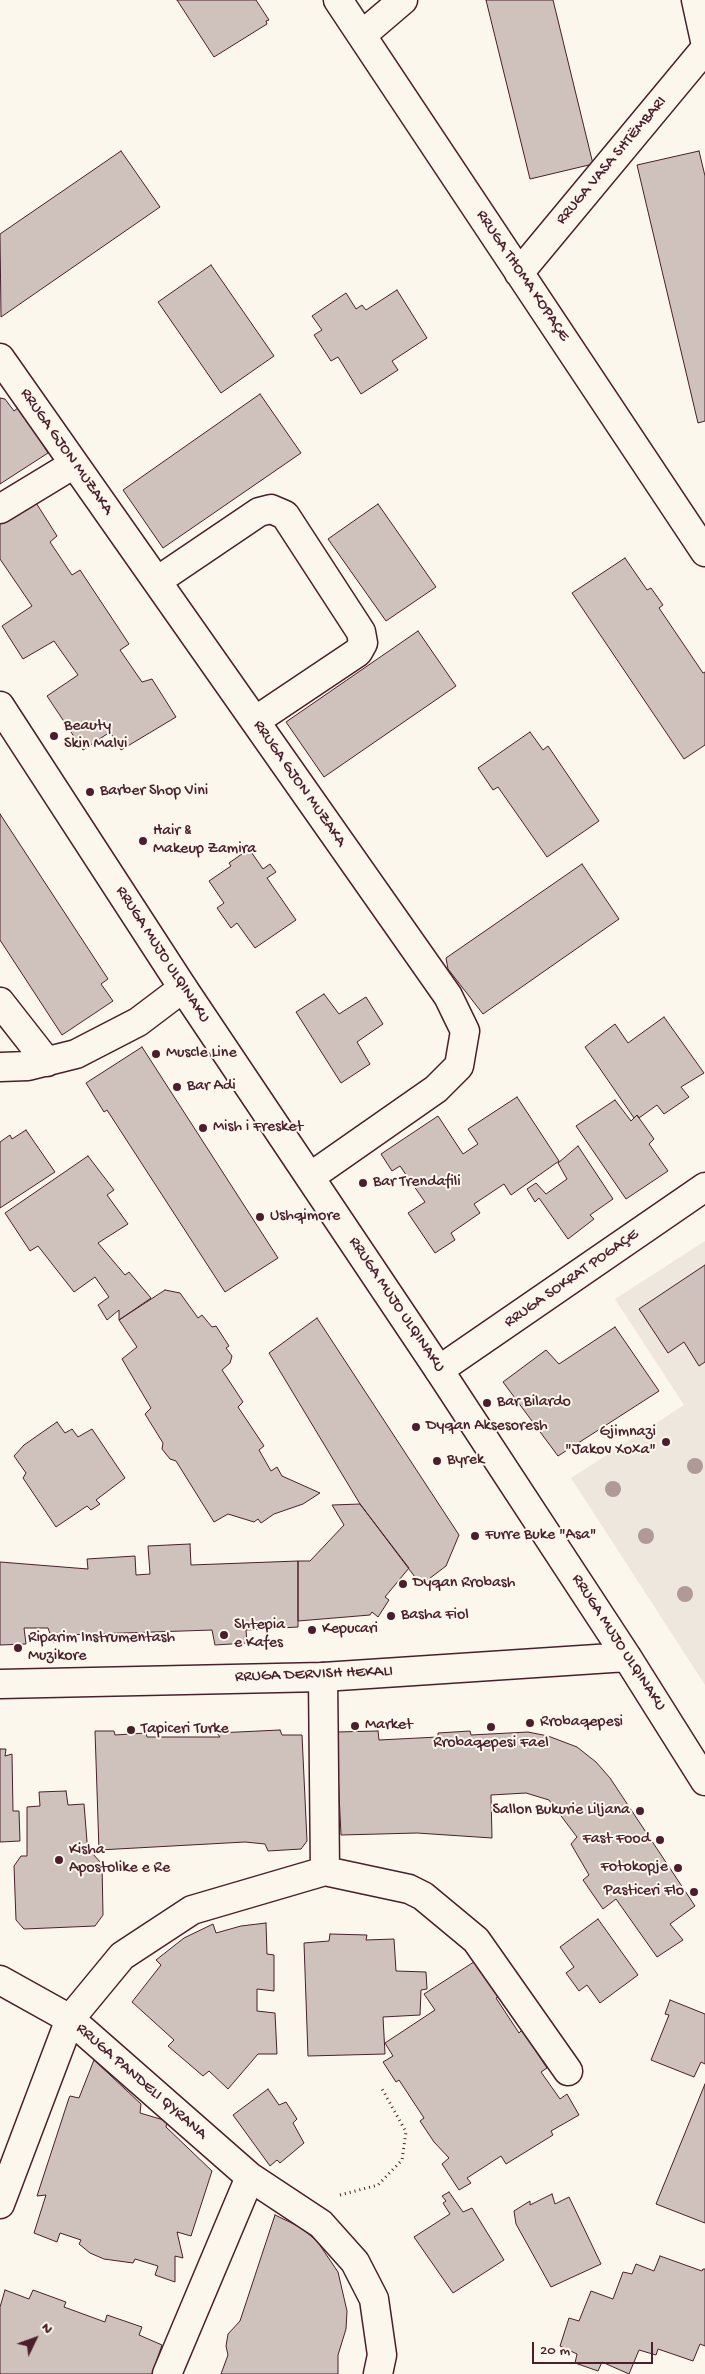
<!DOCTYPE html>
<html>
<head>
<meta charset="utf-8">
<style>
  body { margin:0 }
  #map { position:relative; width:705px; height:2374px; overflow:hidden; background:#fbf7ec; font-family:"Gochi Hand",sans-serif }
  canvas { display:block }
  .north { position:absolute; left:10px; top:2314px; width:50px; height:50px; -webkit-text-stroke:4px #fbf7ec; paint-order:stroke; rotate:48deg; font-size:14px; font-weight:700; line-height:20px; text-align:center; color:#4a1f2b }
  .north::after { content:''; display:block; margin:auto; width:18px; height:22px; background:#4a1f2b; clip-path:polygon(50% 0,100% 100%,50% 72%,0 100%) }
  .scale { position:absolute; left:532px; top:2342px; width:121px; height:22px; box-sizing:border-box; border:2px solid #4a1f2b; border-top:0; padding-left:6px; font-size:15px; line-height:18px; white-space:nowrap; color:#4a1f2b; -webkit-text-stroke:4px #fbf7ec; paint-order:stroke }
</style>
</head>
<body>
<div id="map">
<canvas width="705" height="2374"></canvas>
<div class="north">N</div>
<div class="scale">20 m</div>
</div>
<script>
const ctx = document.querySelector('canvas').getContext('2d');
ctx.lineJoin = 'round';
function paint(path, color) { ctx.fillStyle = color; ctx.fill(path, 'evenodd'); }
const poly = rows => new Path2D(rows.map(r => 'M' + r).join(''));
function stroke(path, color, width, dash) { ctx.strokeStyle = color; ctx.lineWidth = width; ctx.lineCap = dash ? 'butt' : 'round'; ctx.setLineDash(dash || []); ctx.stroke(path); }
function label(font, color, halo, rows, align = 'center') {
  ctx.font = font + ' "Gochi Hand",sans-serif'; ctx.lineWidth = 4; ctx.setLineDash([]); ctx.textBaseline = 'middle'; ctx.strokeStyle = halo; ctx.fillStyle = color; for (const [text, x, y, turn = 0] of rows) {
    ctx.save(); ctx.translate(x, y); ctx.rotate((+turn || 0) * Math.PI / 180); ctx.textAlign = isNaN(turn) ? turn : align; if (halo) ctx.strokeText(text, 0, 0); ctx.fillText(text, 0, 0); ctx.restore();
  }
}
const built = poly([
  [705,1241,705,1685,571,1478,684,1405,615,1299]
]);
const building = poly([
  [177,0,256,0,269,20,266,21,267,24,214,57,177,0],
  [486,0,553,0,593,164,530,179,486,0],
  [121,151,160,207,1,317,0,234,121,151],
  [699,151,705,176,705,421,698,423,637,165,699,151],
  [211,265,274,356,221,393,158,302,211,265],
  [397,290,427,338,392,361,398,370,361,394,338,357,331,361,314,335,322,330,312,316,346,293,356,309,362,305,366,310,397,290],
  [260,394,301,453,163,548,123,490,260,394],
  [0,398,5,399,14,411,19,407,48,453,0,484,0,398],
  [33,498,57,536,50,542,72,575,80,570,129,644,120,650,142,682,152,679,176,717,121,750,110,732,83,750,47,696,78,675,54,641,23,659,2,626,32,606,0,559,0,519,33,498],
  [378,504,436,587,386,621,328,539,378,504],
  [625,558,647,590,651,588,663,605,659,608,703,673,705,672,705,745,684,759,572,593,625,558],
  [418,631,456,686,324,777,286,722,418,631],
  [530,732,543,750,548,746,599,821,547,857,498,787,493,790,478,768,530,732],
  [0,814,108,979,101,984,113,1001,62,1035,0,940,0,814],
  [249,849,263,869,270,864,276,872,267,878,296,920,255,948,237,923,231,928,217,908,224,903,209,881,231,866,229,863,249,849],
  [582,864,619,919,483,1014,448,969,446,958,582,864],
  [324,994,339,1014,366,997,383,1024,357,1042,370,1064,341,1083,296,1012,324,994],
  [664,1017,704,1073,681,1087,689,1097,664,1114,657,1105,639,1118,637,1115,634,1118,585,1047,615,1024,628,1043,664,1017],
  [142,1047,278,1258,225,1292,107,1110,104,1112,86,1083,142,1047],
  [517,1097,559,1161,511,1195,504,1184,474,1204,480,1213,451,1233,455,1240,435,1253,408,1213,425,1202,400,1166,392,1171,381,1154,438,1116,463,1154,478,1144,468,1129,517,1097],
  [615,1100,631,1121,637,1115,639,1118,654,1139,649,1144,668,1171,626,1199,576,1126,615,1100],
  [26,1130,55,1172,0,1208,0,1142,10,1135,12,1139,26,1130],
  [578,1146,613,1199,590,1215,594,1219,568,1239,539,1198,535,1202,527,1189,536,1183,546,1194,567,1179,558,1163,578,1146],
  [88,1156,114,1190,107,1195,128,1224,98,1243,125,1275,129,1272,151,1298,119,1320,119,1310,107,1320,98,1305,109,1297,95,1277,74,1292,38,1246,30,1251,5,1213,88,1156],
  [705,1265,705,1362,699,1366,684,1342,668,1353,639,1309,705,1265],
  [165,1290,180,1293,198,1318,202,1315,212,1327,216,1326,229,1346,226,1348,232,1356,230,1363,222,1370,243,1402,238,1407,264,1446,259,1450,271,1471,277,1467,282,1476,320,1493,303,1504,274,1514,261,1523,258,1519,254,1522,228,1514,214,1522,176,1461,170,1459,162,1449,163,1443,145,1414,151,1408,122,1359,137,1347,119,1320,165,1290],
  [317,1318,459,1535,446,1566,421,1585,360,1504,269,1353,317,1318],
  [615,1327,659,1391,558,1456,503,1382,546,1350,559,1364,615,1327],
  [57,1422,65,1433,72,1429,78,1437,92,1429,125,1478,96,1500,100,1504,91,1510,87,1506,56,1527,23,1478,26,1473,14,1456,24,1445,57,1422],
  [360,1504,409,1568,385,1597,389,1600,378,1617,372,1612,370,1615,298,1621,298,1561,310,1561,344,1525,332,1505,360,1504],
  [190,1544,191,1565,298,1561,298,1627,246,1630,247,1643,215,1645,212,1630,65,1635,69,1641,53,1642,48,1628,24,1628,26,1644,0,1645,0,1562,88,1569,87,1559,135,1556,136,1575,150,1574,148,1546,190,1544],
  [280,1730,282,1735,302,1735,307,1841,301,1849,268,1851,265,1844,245,1842,99,1850,95,1731,114,1731,115,1735,146,1733,147,1737,220,1737,217,1733,280,1730],
  [378,1731,379,1740,438,1737,438,1733,470,1731,471,1735,528,1732,548,1736,577,1747,596,1762,610,1778,695,1906,670,1924,683,1940,657,1957,616,1899,603,1909,583,1880,589,1875,571,1844,577,1837,549,1800,526,1793,491,1795,492,1838,417,1833,341,1835,336,1732,378,1731],
  [0,1749,6,1749,5,1756,12,1754,13,1811,19,1811,20,1841,0,1842,0,1749],
  [66,1791,68,1805,84,1804,88,1854,92,1853,102,1864,103,1915,95,1926,24,1929,16,1920,14,1866,21,1856,27,1856,27,1807,40,1806,39,1792,66,1791],
  [598,1919,638,1975,600,2003,587,1985,579,1991,566,1973,574,1967,560,1947,598,1919],
  [266,1923,267,1954,274,1955,274,1991,257,1989,257,2011,275,2013,277,2054,258,2054,228,2089,209,2071,203,2076,168,2046,174,2040,132,2002,161,1965,156,1960,184,1938,213,1924,216,1933,241,1926,266,1923],
  [330,1934,367,1935,366,1940,394,1939,396,1971,426,1972,427,1989,421,1990,420,2015,383,2017,385,2054,308,2056,304,1943,329,1941,330,1934],
  [477,1960,501,1995,496,1998,519,2033,522,2030,547,2068,541,2072,560,2099,567,2094,579,2115,551,2131,553,2135,506,2164,501,2156,467,2178,471,2183,459,2190,442,2164,449,2158,434,2142,420,2121,424,2118,399,2080,396,2082,383,2062,393,2056,385,2043,435,2010,424,1994,477,1960],
  [670,2000,705,2014,705,2064,701,2062,694,2077,651,2060,669,2015,665,2014,670,2000],
  [94,2060,141,2104,140,2113,167,2121,166,2127,212,2171,191,2236,177,2232,183,2258,175,2256,175,2282,155,2275,158,2266,135,2259,133,2263,104,2259,90,2253,79,2244,81,2240,60,2233,57,2242,34,2233,46,2195,37,2196,69,2098,70,2096,79,2098,94,2060],
  [705,2084,705,2223,656,2204,705,2084],
  [268,2089,279,2105,286,2102,297,2119,293,2123,304,2143,280,2163,277,2160,270,2166,233,2115,268,2089],
  [449,2192,463,2212,472,2208,504,2260,453,2293,414,2237,450,2214,443,2203,446,2201,442,2196,449,2192],
  [552,2194,555,2204,569,2197,601,2264,551,2287,516,2224,514,2211,530,2201,530,2205,552,2194],
  [275,2215,300,2227,317,2241,338,2272,347,2311,346,2329,338,2355,338,2374,221,2374,228,2355,226,2346,228,2334,240,2321,275,2215],
  [660,2256,702,2271,703,2269,705,2269,705,2346,700,2344,693,2361,658,2349,656,2355,639,2350,629,2374,602,2362,598,2371,575,2363,577,2354,560,2346,569,2318,579,2321,591,2291,613,2299,623,2272,632,2274,636,2264,654,2271,660,2256],
  [5,2290,29,2299,33,2290,66,2302,64,2307,105,2322,107,2315,142,2327,139,2335,162,2345,152,2374,0,2374,0,2307,5,2290]
]);
const path = poly([
  [340,2195,378,2185,402,2160,406,2132,381,2087]
]);
const street = poly([
  [338,0,705,552],
  [696,0,705,41],
  [362,35,403,0],
  [519,273,705,49],
  [0,358,448,996,465,1031,459,1066,436,1089,310,1177],
  [0,509,74,464],
  [157,581,259,512,271,509,285,515,361,632,363,643,358,652,255,721],
  [0,1002,47,1062],
  [0,1067,28,1066,76,1054,138,1022,183,988],
  [439,1370,705,1187],
  [323,1677,325,1871,409,1889,423,1896,476,1940,568,2071],
  [325,1871,192,1910,122,1956,70,2019,250,2177,321,2224,355,2262,374,2299,382,2355,378,2374],
  [0,1980,70,2019,0,2204],
  [167,2374,250,2177]
]);
const secondary = poly([
  [0,706,183,988,439,1370,627,1657,705,1781],
  [0,1684,323,1677,627,1657]
]);
const trees = [
  [695,1466],
  [613,1489],
  [646,1536],
  [685,1594]
];
const markers = [
  [54,736,5,"#4a1f2b"],
  [90,792,5,"#4a1f2b"],
  [143,841,5,"#4a1f2b"],
  [156,1054,5,"#4a1f2b"],
  [177,1087,5,"#4a1f2b"],
  [203,1128,5,"#4a1f2b"],
  [363,1183,5,"#4a1f2b"],
  [260,1217,5,"#4a1f2b"],
  [487,1403,5,"#4a1f2b"],
  [416,1427,5,"#4a1f2b"],
  [666,1442,5,"#4a1f2b"],
  [437,1461,5,"#4a1f2b"],
  [475,1536,5,"#4a1f2b"],
  [403,1584,5,"#4a1f2b"],
  [391,1616,5,"#4a1f2b"],
  [312,1630,5,"#4a1f2b"],
  [224,1635,5,"#4a1f2b"],
  [18,1648,5,"#4a1f2b"],
  [530,1723,5,"#4a1f2b"],
  [355,1726,5,"#4a1f2b"],
  [491,1727,5,"#4a1f2b"],
  [131,1730,5,"#4a1f2b"],
  [640,1811,5,"#4a1f2b"],
  [660,1840,5,"#4a1f2b"],
  [59,1860,5,"#4a1f2b"],
  [678,1868,5,"#4a1f2b"],
  [694,1892,5,"#4a1f2b"]
];
const streetNames = [
  ["RRUGA VASA SHTËMBARI",612,161,-50],
  ["RRUGA THOMA KOPAÇE",522,276,56],
  ["RRUGA GJON MUZAKA",66,452,55],
  ["RRUGA GJON MUZAKA",299,784,55],
  ["RRUGA MUJO ULQINAKU",162,955,57],
  ["RRUGA SOKRAT POGAÇE",572,1279,-35],
  ["RRUGA MUJO ULQINAKU",396,1305,56],
  ["RRUGA MUJO ULQINAKU",618,1643,57],
  ["RRUGA DERVISH HEKALI",314,1675,-2],
  ["RRUGA PANDELI QYRANA",141,2082,41]
];
const poiNames = [
  ["Beauty",64,727],
  ["Skin Malvi",64,745],
  ["Barber Shop Vini",100,792],
  ["Hair &",153,832],
  ["Makeup Zamira",153,850],
  ["Muscle Line",166,1054],
  ["Bar Adi",187,1087],
  ["Mish i Fresket",213,1128],
  ["Bar Trendafili",373,1183],
  ["Ushqimore",270,1217],
  ["Bar Bilardo",497,1403],
  ["Dyqan Aksesoresh",426,1427],
  ["Gjimnazi",656,1433,"right"],
  ["\"Jakov Xoxa\"",656,1451,"right"],
  ["Byrek",447,1461],
  ["Furre Buke \"Asa\"",485,1536],
  ["Dyqan Rrobash",413,1584],
  ["Basha Fiol",401,1616],
  ["Shtepia",234,1626],
  ["e Kafes",234,1644],
  ["Kepucari",322,1630],
  ["Riparim Instrumentash",28,1639],
  ["Muzikore",28,1657],
  ["Rrobaqepesi",540,1723],
  ["Market",365,1726],
  ["Tapiceri Turke",141,1730],
  ["Rrobaqepesi Fael",491,1744,"center"],
  ["Sallon Bukurie Liljana",630,1811,"right"],
  ["Fast Food",650,1840,"right"],
  ["Kisha",69,1851],
  ["Apostolike e Re",69,1869],
  ["Fotokopje",668,1868,"right"],
  ["Pasticeri Flo",684,1892,"right"]
];
paint(built, '#eee7de');
paint(building, '#cfc2bc');
stroke(building, '#4a1f2b', 1);
stroke(street, '#4a1f2b', 31);
stroke(secondary, '#4a1f2b', 31);
stroke(path, '#4a1f2b', 3, [1, 4]);
stroke(street, '#fbf7ec', 28);
stroke(secondary, '#fbf7ec', 28);
ctx.fillStyle = '#af9a98';
for (const [x, y] of trees) { ctx.beginPath(); ctx.arc(x, y, 8, 0, 2 * Math.PI); ctx.fill(); }
for (const [x, y, r, color] of markers) { const dot = new Path2D(); dot.arc(x, y, r, 0, 2 * Math.PI); ctx.fillStyle = color; ctx.fill(dot); stroke(dot, '#fbf7ec', 2); }
label('16px', '#4a1f2b', '#fbf7ec', streetNames);
label('16px', '#4a1f2b', '#fbf7ec', poiNames, 'left');
</script>
</body>
</html>
